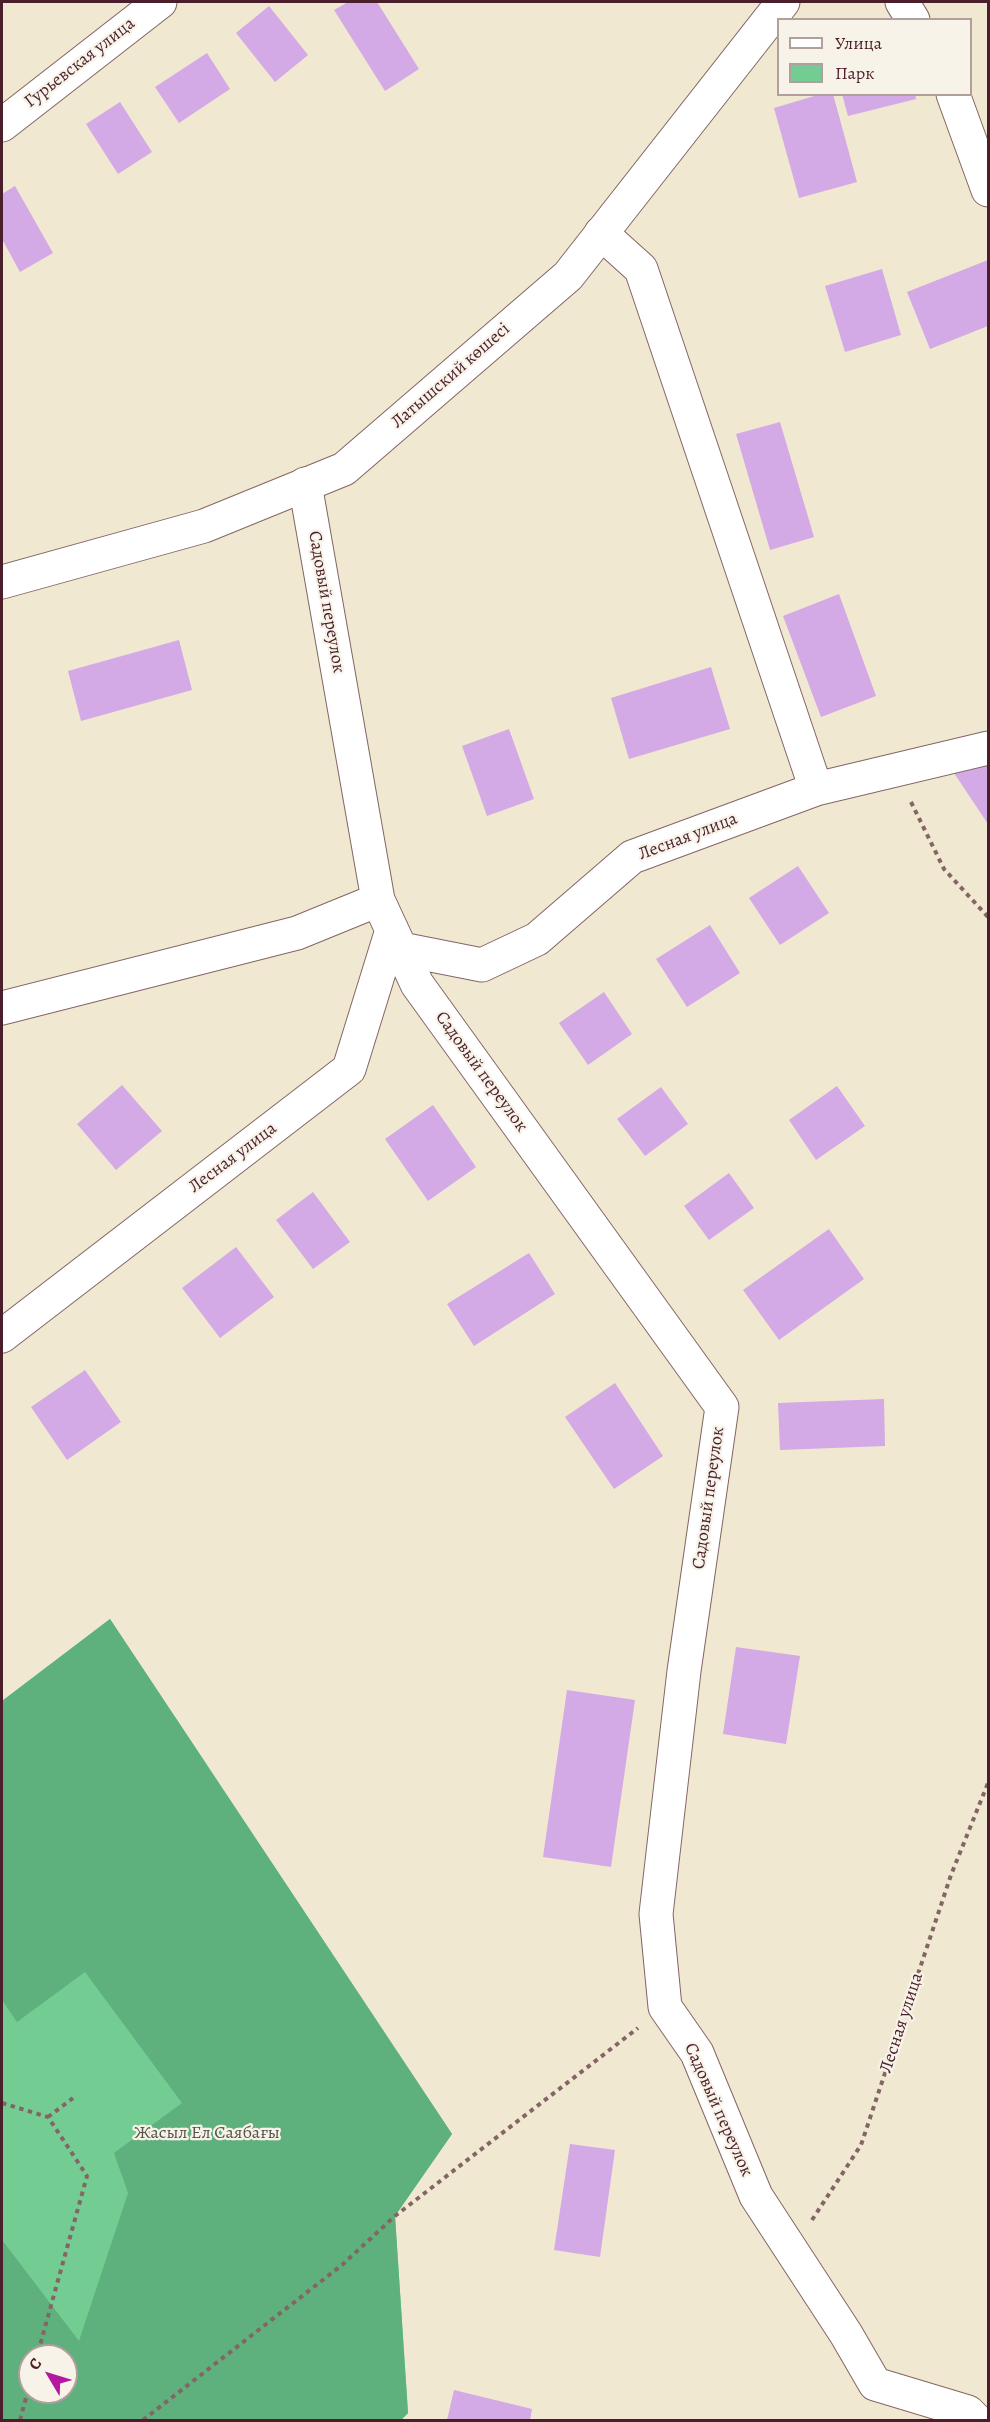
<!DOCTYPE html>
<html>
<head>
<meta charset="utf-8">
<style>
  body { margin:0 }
  #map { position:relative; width:990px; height:2422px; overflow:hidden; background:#f1e8d1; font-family:Alegreya,serif }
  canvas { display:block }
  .frame { position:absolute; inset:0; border:3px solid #4a1f2b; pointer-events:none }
  .legend { position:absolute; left:777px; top:18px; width:195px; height:78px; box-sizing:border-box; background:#f7f3e8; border:2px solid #b29e9c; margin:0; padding:8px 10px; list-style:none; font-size:18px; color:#4a1f2b }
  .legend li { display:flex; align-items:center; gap:12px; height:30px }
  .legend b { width:30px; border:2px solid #b29e9c }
  .north { position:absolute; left:18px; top:2344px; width:60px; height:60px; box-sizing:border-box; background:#f7f3e8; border:2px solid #b29e9c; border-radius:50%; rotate:308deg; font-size:16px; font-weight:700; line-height:24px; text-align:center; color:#4a1f2b }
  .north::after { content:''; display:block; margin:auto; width:21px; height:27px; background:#b5179e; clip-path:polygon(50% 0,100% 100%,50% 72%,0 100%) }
</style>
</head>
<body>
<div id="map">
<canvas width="990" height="2422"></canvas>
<div class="frame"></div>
<ul class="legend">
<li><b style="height:8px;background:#fff"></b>Улица</li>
<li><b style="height:16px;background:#73cd93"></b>Парк</li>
</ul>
<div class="north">С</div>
</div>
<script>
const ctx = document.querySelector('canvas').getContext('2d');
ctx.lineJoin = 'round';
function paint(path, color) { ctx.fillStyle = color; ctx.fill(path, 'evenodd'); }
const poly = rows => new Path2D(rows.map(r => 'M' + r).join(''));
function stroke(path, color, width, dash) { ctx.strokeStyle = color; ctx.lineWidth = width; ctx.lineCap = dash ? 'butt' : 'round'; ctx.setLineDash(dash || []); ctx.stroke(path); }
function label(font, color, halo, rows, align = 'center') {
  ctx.font = font + ' Alegreya,serif'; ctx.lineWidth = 4.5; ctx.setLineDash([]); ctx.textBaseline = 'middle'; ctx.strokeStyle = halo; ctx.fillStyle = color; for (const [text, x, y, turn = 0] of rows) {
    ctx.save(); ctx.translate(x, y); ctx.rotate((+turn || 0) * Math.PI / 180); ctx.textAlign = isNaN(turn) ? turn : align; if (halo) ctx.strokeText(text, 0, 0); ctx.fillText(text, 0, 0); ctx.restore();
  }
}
const green = poly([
  [110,1619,452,2134,395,2216,408,2413,401,2420,2,2420,2,1701],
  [30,2356,66,2356,66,2392,30,2392]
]);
const forest = poly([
  [110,1619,452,2134,395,2216,408,2413,401,2420,2,2420,2,2240,79,2341,128,2193,114,2153,182,2103,85,1972,17,2022,2,2000,2,1701],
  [30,2356,66,2356,66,2392,30,2392]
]);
const building = poly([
  [348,2,377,2,419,69,385,91,334,10],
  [269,6,308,55,275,82,236,33],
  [207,53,230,89,179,123,155,87],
  [821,94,833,94,857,182,799,198,774,108],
  [842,94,915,94,916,99,848,116],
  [120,102,152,152,118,174,86,124],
  [15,186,53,253,20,272,2,239,2,194],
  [988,260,988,326,930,349,907,292],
  [882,269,901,335,845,352,825,286],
  [780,422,814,537,770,550,736,434],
  [839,594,876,696,821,717,783,616],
  [179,640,192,690,81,721,68,671],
  [711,667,730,729,629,759,611,698],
  [509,729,534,799,487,816,462,746],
  [981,755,988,766,988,824,954,773],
  [798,866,829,913,780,945,749,898],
  [710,925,740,973,687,1007,656,959],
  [604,992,632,1034,588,1065,559,1023],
  [122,1085,162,1131,116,1170,77,1124],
  [837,1086,865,1126,816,1160,789,1120],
  [661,1087,688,1124,645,1156,617,1119],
  [433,1105,476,1167,428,1201,385,1139],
  [729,1173,754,1208,709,1240,684,1206],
  [313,1192,350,1242,313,1269,276,1220],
  [829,1229,864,1279,779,1340,743,1290],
  [236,1247,274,1297,220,1338,182,1288],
  [529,1253,555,1294,474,1346,447,1304],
  [85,1370,121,1422,67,1460,31,1407],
  [615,1383,663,1456,614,1489,565,1417],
  [884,1399,885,1446,780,1450,778,1403],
  [736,1647,800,1656,786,1744,723,1734],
  [567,1690,635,1700,611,1867,543,1857],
  [570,2144,615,2150,600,2257,554,2250],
  [454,2390,532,2409,530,2420,447,2420]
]);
const path = poly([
  [911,802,944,869,988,917],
  [2,2103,48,2117,87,2176,37,2356],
  [48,2117,73,2098],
  [812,2220,861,2145,951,1875,988,1783],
  [20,2420,30,2383],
  [143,2420,342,2265,395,2216,638,2028]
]);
const minor = poly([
  [902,2,913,20],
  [953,94,988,190],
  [2,125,160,2],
  [601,233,641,269,816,789],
  [305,484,378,900,417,984,722,1407,684,1671,656,1914,665,2007,697,2053,756,2196,846,2334,875,2384,968,2412,976,2420],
  [401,949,482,965,537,939,632,857,816,789,988,748],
  [2,1008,297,933,378,900],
  [2,1336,349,1069,392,930]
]);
const tertiary = poly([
  [2,582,204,526,344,469,568,276,783,2]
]);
const streetNames = [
  ["Гурьевская улица",80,63,-38],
  ["Латышский көшесі",451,376,-41],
  ["Садовый переулок",326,602,80],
  ["Лесная улица",688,837,-21],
  ["Садовый переулок",481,1072,54],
  ["Лесная улица",233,1158,-37],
  ["Садовый переулок",709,1498,-82],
  ["Лесная улица",902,2023,-72],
  ["Садовый переулок",718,2110,66]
];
const parkNames = [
  ["Жасыл Ел Саябағы",207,2134]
];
paint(green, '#73cd93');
paint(forest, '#5eb07d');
paint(building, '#d3a9e6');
stroke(minor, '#846565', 35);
stroke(tertiary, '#846565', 35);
stroke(path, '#846565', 4, [4.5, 4.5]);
stroke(minor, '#fff', 33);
stroke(tertiary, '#fff', 33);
label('18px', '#4a1f2b', '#f7f3e8', streetNames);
label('18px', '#56534a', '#f7f3e8', parkNames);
</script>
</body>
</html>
